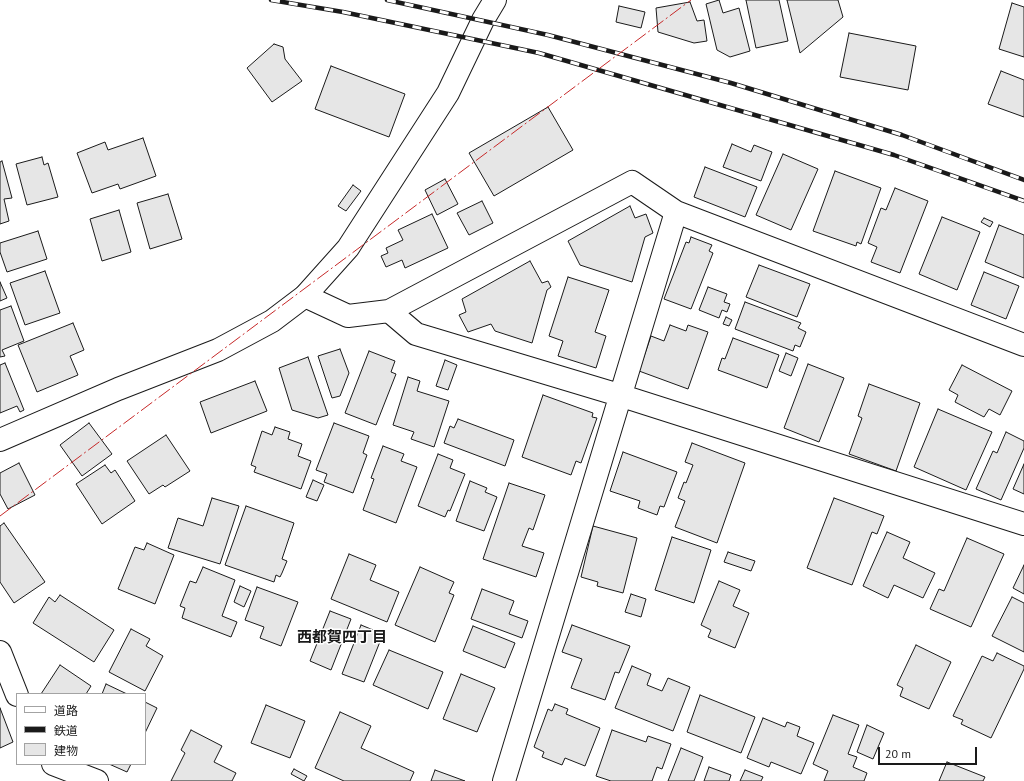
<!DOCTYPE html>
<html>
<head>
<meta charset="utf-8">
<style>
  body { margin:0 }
  #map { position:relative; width:1024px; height:781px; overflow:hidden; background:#fff; font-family:"PT Sans","Noto Sans JP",sans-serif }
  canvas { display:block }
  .legend { position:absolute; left:16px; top:693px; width:130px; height:72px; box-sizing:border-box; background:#fff; border:1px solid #a3a3a3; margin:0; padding:5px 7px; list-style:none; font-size:12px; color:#1a1a1a }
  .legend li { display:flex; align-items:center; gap:8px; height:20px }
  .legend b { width:20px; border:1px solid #a3a3a3 }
  .scale { position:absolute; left:878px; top:747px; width:99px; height:18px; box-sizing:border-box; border:2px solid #1a1a1a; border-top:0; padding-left:5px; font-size:12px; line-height:14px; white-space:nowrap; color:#1a1a1a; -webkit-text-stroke:3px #fff; paint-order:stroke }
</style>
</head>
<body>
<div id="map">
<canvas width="1024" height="781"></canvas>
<ul class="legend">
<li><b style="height:5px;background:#fff"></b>道路</li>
<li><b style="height:5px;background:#1a1a1a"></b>鉄道</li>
<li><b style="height:11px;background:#e6e6e6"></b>建物</li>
</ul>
<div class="scale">20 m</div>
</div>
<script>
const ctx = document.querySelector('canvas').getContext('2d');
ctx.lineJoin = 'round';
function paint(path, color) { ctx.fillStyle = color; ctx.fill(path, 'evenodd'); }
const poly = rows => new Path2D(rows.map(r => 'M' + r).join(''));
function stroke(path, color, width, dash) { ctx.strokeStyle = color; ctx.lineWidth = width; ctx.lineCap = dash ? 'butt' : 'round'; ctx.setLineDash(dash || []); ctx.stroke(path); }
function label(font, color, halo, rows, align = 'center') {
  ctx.font = font + ' "PT Sans","Noto Sans JP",sans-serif'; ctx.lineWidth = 3; ctx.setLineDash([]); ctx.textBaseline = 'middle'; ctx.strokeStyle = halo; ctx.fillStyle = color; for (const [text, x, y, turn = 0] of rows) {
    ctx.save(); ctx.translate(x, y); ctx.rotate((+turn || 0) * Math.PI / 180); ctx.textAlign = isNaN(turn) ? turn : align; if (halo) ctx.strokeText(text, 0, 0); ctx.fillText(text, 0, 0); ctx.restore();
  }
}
const building = poly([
  [719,0,723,13,739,8,750,51,730,57,717,50,706,4,719,0],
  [746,0,779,0,788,41,756,48,746,0],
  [787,0,838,0,843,17,800,53,787,0],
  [690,2,697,21,704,20,707,41,694,43,658,32,656,8,690,2],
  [1012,3,1024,7,1024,57,999,49,1012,3],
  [619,6,645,12,641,28,616,22,619,6],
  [849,33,916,46,908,90,840,77,849,33],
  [274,44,283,47,285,59,302,81,272,102,247,68,274,44],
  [331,66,405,94,389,137,315,109,331,66],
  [1001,71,1024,80,1024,117,988,104,1001,71],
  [548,107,573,150,494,196,469,153,548,107],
  [143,138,156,176,120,189,118,184,92,193,77,153,105,142,108,150,143,138],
  [732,144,751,152,754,145,772,152,761,181,723,167,732,144],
  [783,154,818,169,791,230,756,215,783,154],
  [42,157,44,165,48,163,58,197,27,205,16,164,42,157],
  [2,161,12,198,4,199,9,221,0,224,0,162,2,161],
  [705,167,757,187,745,217,694,197,705,167],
  [835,171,881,188,861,244,857,242,856,246,813,231,835,171],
  [445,179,458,204,437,215,425,190,445,179],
  [353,185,361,191,346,211,338,206,353,185],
  [895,188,928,201,900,273,871,262,877,247,868,243,881,208,886,210,895,188],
  [168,194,182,239,150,249,137,203,168,194],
  [482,201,493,223,469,235,457,213,482,201],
  [630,206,635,218,646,214,653,233,645,237,632,282,580,265,568,241,630,206],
  [119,210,131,252,102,261,90,219,119,210],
  [432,214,448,248,405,268,402,260,386,267,381,256,388,253,386,248,403,240,398,230,432,214],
  [942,217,980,232,957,290,919,274,942,217],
  [984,218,993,222,990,227,981,222,984,218],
  [999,225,1024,235,1024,278,985,262,999,225],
  [38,231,47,259,7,272,0,252,0,243,38,231],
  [691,237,712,245,709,251,713,253,691,309,664,299,686,242,689,243,691,237],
  [530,261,542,283,548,281,551,287,547,290,532,343,495,331,491,324,468,332,459,315,466,312,462,299,530,261],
  [759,265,810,284,797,317,746,297,759,265],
  [45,271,60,313,25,325,10,283,45,271],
  [984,272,1019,286,1006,319,971,305,984,272],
  [568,277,609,290,595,332,606,336,596,368,558,356,563,341,549,336,568,277],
  [0,282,7,298,0,301,0,282],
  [708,287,727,294,724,302,730,304,727,312,722,310,719,318,699,310,708,287],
  [745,302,801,323,798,328,806,332,800,347,795,345,793,351,735,329,745,302],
  [11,306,24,341,2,350,5,356,0,357,0,310,11,306],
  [726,317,732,320,729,326,723,324,726,317],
  [73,323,84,350,70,356,78,375,37,392,18,345,73,323],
  [670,325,686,331,688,325,708,332,688,389,639,371,651,336,664,341,670,325],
  [733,338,779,355,767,388,718,370,722,358,725,359,733,338],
  [340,349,349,373,340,396,332,398,318,356,340,349],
  [369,351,395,361,391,372,396,374,376,425,345,413,369,351],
  [786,353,798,358,791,376,779,371,786,353],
  [308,357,328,415,318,418,292,410,279,368,308,357],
  [445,360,457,365,448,390,436,386,445,360],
  [5,363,24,410,20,412,17,406,0,413,0,365,5,363],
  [808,364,844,378,819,442,784,428,808,364],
  [962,365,1012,391,1000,415,989,409,984,417,955,402,958,395,949,390,962,365],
  [408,377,420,381,417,391,449,401,434,447,411,439,414,432,393,425,408,377],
  [255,381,267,411,211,433,200,402,255,381],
  [869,384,920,403,896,471,849,454,862,418,858,416,869,384],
  [543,395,593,413,592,417,597,418,581,463,576,461,571,475,522,457,543,395],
  [938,409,992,432,966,490,914,467,938,409],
  [458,419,514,440,505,466,444,443,450,426,454,428,458,419],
  [89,423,112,454,82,476,60,445,89,423],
  [334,423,369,436,363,453,367,455,353,493,324,482,327,474,316,470,334,423],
  [275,427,290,432,288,439,302,444,298,456,311,461,301,489,254,472,256,467,251,465,262,431,272,435,275,427],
  [1006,432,1024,441,1024,448,1001,500,976,489,993,451,997,453,1006,432],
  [166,435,190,471,165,487,163,485,149,494,127,461,166,435],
  [692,443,745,463,717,543,675,527,685,501,678,498,684,482,686,483,693,465,685,462,692,443],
  [383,446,404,454,401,461,417,467,396,523,363,510,374,479,371,478,383,446],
  [623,452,677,472,664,507,660,506,657,515,638,508,640,501,610,491,623,452],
  [438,454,453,460,450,468,465,474,450,511,448,510,445,517,418,506,438,454],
  [19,463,35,495,8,509,0,494,0,473,19,463],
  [1024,464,1024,494,1013,489,1024,464],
  [105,465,111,473,115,470,135,501,102,524,76,484,105,465],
  [313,480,324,485,317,501,306,497,313,480],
  [470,481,487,488,485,492,497,497,484,531,456,521,470,481],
  [509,483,545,495,533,530,529,528,522,546,544,553,536,577,483,559,509,483],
  [212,498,239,506,220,564,168,548,178,518,203,526,212,498],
  [834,498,884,516,877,534,872,532,852,585,807,568,834,498],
  [246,506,294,523,282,559,287,561,282,573,280,577,276,575,274,582,225,565,246,506],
  [4,523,45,582,14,603,0,582,0,526,4,523],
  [593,526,637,538,623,593,597,586,598,582,581,577,593,526],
  [887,532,910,542,903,558,935,573,923,598,894,585,888,598,863,586,887,532],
  [672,537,711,550,694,603,655,590,672,537],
  [967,538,1004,554,971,627,930,609,939,589,944,591,967,538],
  [147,543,174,555,155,604,118,589,135,547,144,550,147,543],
  [728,552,755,561,751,571,724,562,728,552],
  [349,554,376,565,370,580,399,592,387,622,331,599,349,554],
  [1024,565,1024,594,1013,588,1024,565],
  [203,567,235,580,222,616,237,622,231,637,182,618,185,608,180,606,190,581,196,583,203,567],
  [420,567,454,582,449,593,454,595,435,642,395,625,420,567],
  [719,581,740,590,733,606,749,613,735,648,708,637,711,630,701,625,719,581],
  [240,586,251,591,244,607,234,602,240,586],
  [257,587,298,602,281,646,260,638,264,627,245,620,257,587],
  [482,589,514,601,509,614,528,621,522,638,471,619,482,589],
  [631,594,646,599,641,617,625,612,631,594],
  [60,595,114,630,94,662,33,623,49,597,55,602,60,595],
  [1012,597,1024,603,1024,652,992,636,1012,597],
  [330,611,351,619,331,670,310,661,330,611],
  [361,625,383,634,364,682,342,674,361,625],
  [572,625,630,646,619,673,615,672,605,700,571,688,582,659,562,652,572,625],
  [473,626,515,643,505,668,463,651,473,626],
  [131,629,150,639,146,646,163,656,145,691,109,672,131,629],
  [916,645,951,662,929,709,900,696,903,688,897,685,916,645],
  [389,650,443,672,428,709,373,685,389,650],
  [997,653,1024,666,1024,669,991,738,961,724,963,720,953,716,982,656,993,661,997,653],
  [60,665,91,686,86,694,41,694,60,665],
  [632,666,651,674,647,685,662,691,668,678,690,687,673,731,615,708,632,666],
  [461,674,495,688,477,732,443,719,461,674],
  [106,684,127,694,102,694,106,684],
  [700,695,755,717,741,753,687,732,700,695],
  [145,702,157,708,145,733,145,702],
  [555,704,568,709,566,714,600,728,585,766,565,758,562,765,542,757,544,752,534,747,548,709,552,711,555,704],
  [266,705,305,721,290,758,251,743,266,705],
  [0,708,13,742,0,748,0,708],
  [340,712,371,726,361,748,414,772,410,781,344,781,315,768,340,712],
  [833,715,859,725,848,754,857,757,853,767,867,773,864,781,824,781,828,771,813,764,833,715],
  [763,718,785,727,787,722,800,727,797,736,814,743,801,774,771,762,769,767,747,758,763,718],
  [867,725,884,733,873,759,857,752,867,725],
  [191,730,222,746,214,762,236,773,232,781,171,781,185,753,181,750,191,730],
  [612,730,646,742,648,736,671,744,662,769,657,767,652,781,611,781,596,776,612,730],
  [681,748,703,757,694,781,668,781,681,748],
  [947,762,985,777,983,781,939,781,947,762],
  [109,764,131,764,127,772,109,764],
  [709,767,731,775,729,781,704,781,709,767],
  [294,769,307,776,304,781,291,774,294,769],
  [435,770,465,781,431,781,435,770],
  [745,770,763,777,761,781,740,781,745,770]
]);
const street = poly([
  [676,212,1024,345],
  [305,296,348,316,389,311,632,182,676,212,504,781],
  [389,311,416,334,619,395,1024,524],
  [0,652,17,695],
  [53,764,97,781]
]);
const secondary = poly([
  [0,440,118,389,218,350,272,321,305,296,348,248,448,93,483,20,495,0]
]);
const rail = poly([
  [271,0,343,12,539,53,894,155,1024,201],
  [387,0,548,35,731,83,902,135,1024,180]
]);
const power = poly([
  [0,516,691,0]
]);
const neighbourhoodNames = [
  ["西都賀四丁目",342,638]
];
paint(building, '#e6e6e6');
stroke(building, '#1a1a1a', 1);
stroke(street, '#1a1a1a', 24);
stroke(secondary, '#1a1a1a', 24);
stroke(street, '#fff', 22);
stroke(secondary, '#fff', 22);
stroke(rail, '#1a1a1a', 4.5);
stroke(rail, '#fff', 3, [9]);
stroke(power, '#c62828', 1, [14, 3, 2, 3]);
label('bold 15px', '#1a1a1a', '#fff', neighbourhoodNames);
</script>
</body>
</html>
